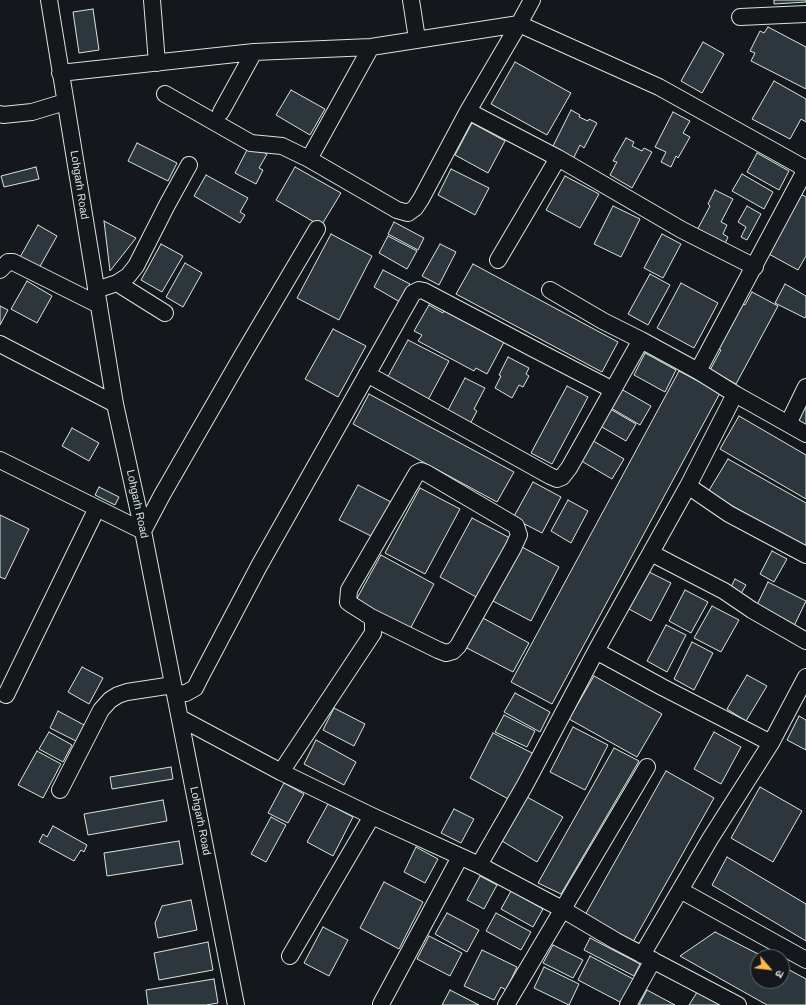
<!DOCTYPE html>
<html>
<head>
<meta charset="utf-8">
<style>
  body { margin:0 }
  #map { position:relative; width:806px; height:1005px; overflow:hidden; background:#14181c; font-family:Arial,"Noto Sans Devanagari",sans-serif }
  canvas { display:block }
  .north { position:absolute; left:750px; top:949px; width:40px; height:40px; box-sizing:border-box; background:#14181c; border:1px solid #626a69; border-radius:50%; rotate:118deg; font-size:11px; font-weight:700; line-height:16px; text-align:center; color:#d8e6dc }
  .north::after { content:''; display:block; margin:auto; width:14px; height:18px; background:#ffb74d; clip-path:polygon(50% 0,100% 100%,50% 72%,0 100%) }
</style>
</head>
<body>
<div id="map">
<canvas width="806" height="1005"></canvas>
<div class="north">उ</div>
</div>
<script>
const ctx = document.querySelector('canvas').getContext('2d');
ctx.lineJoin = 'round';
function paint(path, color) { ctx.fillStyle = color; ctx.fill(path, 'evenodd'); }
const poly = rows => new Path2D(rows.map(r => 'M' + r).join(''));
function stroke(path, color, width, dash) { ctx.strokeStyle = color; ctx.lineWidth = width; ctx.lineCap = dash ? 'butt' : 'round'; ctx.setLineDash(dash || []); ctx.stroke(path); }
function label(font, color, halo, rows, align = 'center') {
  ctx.font = font + ' Arial,sans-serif'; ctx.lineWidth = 3; ctx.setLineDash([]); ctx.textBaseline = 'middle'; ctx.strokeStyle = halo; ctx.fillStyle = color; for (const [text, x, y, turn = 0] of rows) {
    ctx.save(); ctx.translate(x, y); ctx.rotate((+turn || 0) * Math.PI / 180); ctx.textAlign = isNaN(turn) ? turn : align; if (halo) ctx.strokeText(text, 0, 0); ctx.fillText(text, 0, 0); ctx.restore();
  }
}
const building = poly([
  [774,0,806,0,806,2,774,4,774,0],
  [93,9,99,50,79,53,73,12,93,9],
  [768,27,806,47,806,89,751,61,755,53,750,51,760,31,764,33,768,27],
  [703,42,724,54,702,93,681,81,703,42],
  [515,62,571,93,547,135,491,104,515,62],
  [774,81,806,99,806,122,801,119,790,139,752,119,774,81],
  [291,90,325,109,310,135,276,115,291,90],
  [571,110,580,115,579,117,588,121,589,119,597,123,584,148,580,145,573,159,552,148,571,110],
  [673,112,690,121,683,133,690,137,678,158,676,156,671,167,661,162,666,152,655,147,673,112],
  [472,123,505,141,488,173,455,155,472,123],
  [626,138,634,142,632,146,642,151,644,148,652,152,632,188,610,175,617,162,613,161,626,138],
  [137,143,177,163,168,181,128,161,137,143],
  [251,146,267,154,259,168,263,170,256,184,235,173,247,150,249,151,251,146],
  [757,153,789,171,779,190,747,172,757,153],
  [36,167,39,179,4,187,1,176,36,167],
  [295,167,341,193,321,226,276,200,295,167],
  [451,169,489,188,475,215,438,195,451,169],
  [742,174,773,192,764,209,732,191,742,174],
  [206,175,248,198,240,212,245,215,240,223,194,196,206,175],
  [565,176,599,194,580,228,546,210,565,176],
  [715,190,733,199,721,222,727,225,723,234,728,237,724,246,696,232,710,206,708,204,715,190],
  [799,193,806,197,806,256,798,270,767,253,799,193],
  [613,206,640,219,621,257,594,244,613,206],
  [747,206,761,214,747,240,741,237,746,227,738,222,747,206],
  [104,221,136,238,110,271,104,221],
  [394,222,424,238,418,250,388,234,394,222],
  [38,225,57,236,38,270,19,259,38,225],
  [331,234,372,256,339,320,297,298,331,234],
  [662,234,681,244,663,278,644,268,662,234],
  [388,236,417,251,407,269,379,253,388,236],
  [161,244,183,256,162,292,141,280,161,244],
  [440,244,456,252,439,285,422,276,440,244],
  [185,263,202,273,183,307,166,297,185,263],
  [473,264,618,342,602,372,456,294,473,264],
  [383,270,410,284,400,302,374,287,383,270],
  [650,274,670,285,648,325,628,314,650,274],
  [27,281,52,296,37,323,11,309,27,281],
  [681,283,718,303,694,348,657,328,681,283],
  [785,284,806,296,806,316,805,318,775,303,785,284],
  [752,292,778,306,736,384,710,370,721,350,718,349,742,304,745,305,752,292],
  [429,305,443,313,444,310,504,342,487,374,476,368,474,371,418,341,422,335,414,331,429,305],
  [0,306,8,310,0,325,0,306],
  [333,329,366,346,338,397,305,379,333,329],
  [408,340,449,361,428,400,387,378,408,340],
  [645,353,676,370,665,392,634,375,645,353],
  [508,357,529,368,526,374,529,376,523,387,519,385,512,398,495,388,501,376,499,375,508,357],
  [679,371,720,393,552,704,511,682,679,371],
  [465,378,485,388,474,409,477,411,469,426,446,414,465,378],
  [567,386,588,397,552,464,531,453,567,386],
  [621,389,651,406,640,425,611,408,621,389],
  [369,394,514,472,497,502,353,424,369,394],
  [806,394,806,427,792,420,806,394],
  [605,406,636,424,626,441,595,423,605,406],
  [739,416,806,455,806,499,720,449,739,416],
  [72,428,99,443,89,461,62,446,72,428],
  [590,439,624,459,612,479,578,459,590,439],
  [728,459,806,503,806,548,708,492,728,459],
  [533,482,561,497,542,533,513,518,533,482],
  [358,485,393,503,375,538,339,520,358,485],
  [99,487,119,497,115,505,95,495,99,487],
  [420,488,460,509,425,574,385,553,420,488],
  [568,500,588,511,571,543,551,531,568,500],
  [0,515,29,529,5,579,0,577,0,515],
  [472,518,510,538,478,598,440,577,472,518],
  [522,547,559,567,531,621,493,601,522,547],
  [772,551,787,559,774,582,760,574,772,551],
  [381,555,434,584,409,631,355,602,381,555],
  [649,572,671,583,651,621,629,609,649,572],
  [735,579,746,585,739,597,729,591,735,579],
  [768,582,806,601,793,628,755,609,768,582],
  [685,590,708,602,691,633,669,621,685,590],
  [712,606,739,620,721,652,694,638,712,606],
  [481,617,529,643,513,672,465,647,481,617],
  [666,625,686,635,667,672,647,661,666,625],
  [692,642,713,653,694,690,674,679,692,642],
  [82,667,103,678,89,704,68,692,82,667],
  [747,675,767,686,746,721,727,709,747,675],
  [594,676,662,714,637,757,569,719,594,676],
  [515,693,550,712,540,732,504,712,515,693],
  [334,708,365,724,354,746,323,730,334,708],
  [58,711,84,725,76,741,50,728,58,711],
  [504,715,535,731,527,747,495,732,504,715],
  [799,716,806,720,806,750,787,740,799,716],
  [573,727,608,745,585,790,550,772,573,727],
  [49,732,72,745,63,762,39,749,49,732],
  [714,732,741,747,721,784,694,769,714,732],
  [493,733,534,754,510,800,470,778,493,733],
  [316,740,356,762,344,785,304,764,316,740],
  [614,748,639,761,561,894,538,883,614,748],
  [37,751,61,764,43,798,18,785,37,751],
  [171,767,173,779,112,789,110,777,171,767],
  [666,771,714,798,633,942,585,915,666,771],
  [284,783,304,794,288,823,268,813,284,783],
  [760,787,802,811,773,862,731,838,760,787],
  [527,797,563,817,537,862,502,841,527,797],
  [163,800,167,821,88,835,84,814,163,800],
  [328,804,353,817,333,856,307,842,328,804],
  [454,809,474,819,461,843,441,833,454,809],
  [271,817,286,825,266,862,251,854,271,817],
  [53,826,87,845,84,852,81,850,74,861,39,842,43,834,47,837,53,826],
  [179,841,183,864,107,876,104,853,179,841],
  [416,847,438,859,425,883,404,872,416,847],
  [727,857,806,904,806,941,712,885,727,857],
  [480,876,497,885,484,909,467,900,480,876],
  [384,882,423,902,399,949,360,928,384,882],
  [511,891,543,909,533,927,501,909,511,891],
  [191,900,197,930,158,938,155,923,162,906,191,900],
  [447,913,479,930,467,952,435,934,447,913],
  [496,913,531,932,521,950,486,931,496,913],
  [323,927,348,940,329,976,304,963,323,927],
  [715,932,764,957,758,957,758,981,782,981,782,966,806,979,806,1005,767,1005,680,956,715,932],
  [429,936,462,953,450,976,417,959,429,936],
  [590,938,640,964,634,976,584,950,590,938],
  [208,942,213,970,159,980,154,953,208,942],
  [553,945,583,960,573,978,543,963,553,945],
  [482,950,517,967,506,990,501,987,494,1000,464,986,482,950],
  [590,956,635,980,622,1003,578,980,590,956],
  [544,967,579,984,569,1005,534,988,544,967],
  [214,979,218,1003,206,1005,148,1005,146,990,214,979],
  [701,986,724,1005,689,1005,701,986],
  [450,990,479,1005,442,1005,450,990],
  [647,990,675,1005,639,1005,647,990]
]);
const street = poly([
  [49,0,115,404,143,531,236,1005],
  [152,0,157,63],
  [411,0,417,39],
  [740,17,806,14],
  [60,73,254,52,371,47,519,24,659,87,806,169],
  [165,94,251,143,282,146,309,159,397,210,408,213,415,208,421,199,468,111,519,24,532,0],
  [468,111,558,158,682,230,755,267],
  [221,112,254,52],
  [0,114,3,115,32,112,65,102],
  [309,159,371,47],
  [498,260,558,158],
  [0,270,8,262,13,262,99,305],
  [117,283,165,313],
  [96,290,117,283,128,276,136,266,167,205,189,165],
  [550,290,603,321,641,340],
  [0,344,115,404],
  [698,371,806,169],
  [735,394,806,434],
  [788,424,806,387],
  [0,460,143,531,162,495,242,356,317,229],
  [688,486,729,514,806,555],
  [651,553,724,591,752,610,806,641],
  [596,651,662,687,771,743],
  [175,694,186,693,195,688,200,678,259,566,413,293,419,290,424,291,532,348,613,390],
  [6,695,97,508],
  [180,718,281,772,372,816,479,865,525,785,596,651,688,486,735,394,698,371,641,340,569,468,562,477,557,479,550,476,367,374],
  [281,772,373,633,373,622,371,617,352,605,348,602,349,590,417,473,421,471,426,473,516,526,519,535,513,548,458,646,453,651,446,653,438,650,371,617],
  [60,790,101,710,110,700,118,695,127,692,173,685],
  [479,865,562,909,616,941,738,1005],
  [680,890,806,960],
  [642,955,710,839,771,743,806,677],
  [290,956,372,816],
  [381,1004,460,857],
  [506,1005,647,767],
  [628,1005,653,960]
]);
const streetNames = [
  ["Lohgarh Road",79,185,81],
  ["Lohgarh Road",137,504,78],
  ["Lohgarh Road",200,821,79]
];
paint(building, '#2c363c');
stroke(building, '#d8e6dc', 1);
stroke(street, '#d8e6dc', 18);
stroke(street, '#14181c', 16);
label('11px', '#d8e6dc', '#14181c', streetNames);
</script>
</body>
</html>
